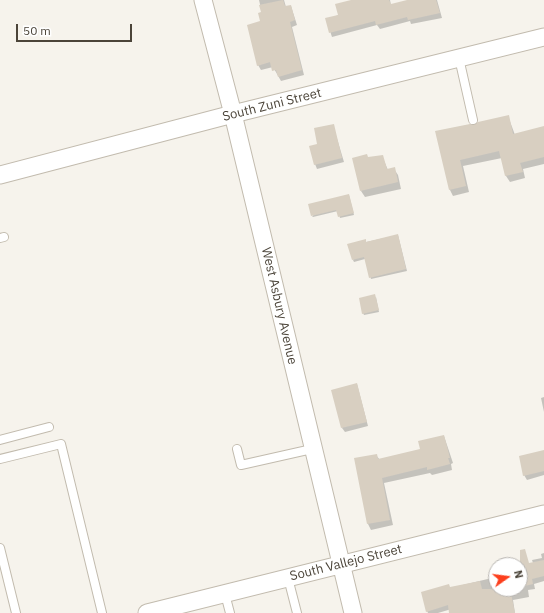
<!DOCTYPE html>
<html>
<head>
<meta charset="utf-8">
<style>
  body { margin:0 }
  #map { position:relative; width:544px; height:613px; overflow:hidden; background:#f6f3ec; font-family:"IBM Plex Sans",sans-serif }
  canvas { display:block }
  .north { position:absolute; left:488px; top:557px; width:40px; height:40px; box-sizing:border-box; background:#fff; border:1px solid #b7b4b0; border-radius:50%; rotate:76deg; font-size:11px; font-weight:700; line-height:16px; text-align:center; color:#4b4439 }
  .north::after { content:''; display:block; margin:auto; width:14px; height:18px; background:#fc3f1d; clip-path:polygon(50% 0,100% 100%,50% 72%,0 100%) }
  .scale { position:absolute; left:16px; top:24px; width:116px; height:18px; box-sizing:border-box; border:2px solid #4b4439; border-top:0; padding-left:5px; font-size:12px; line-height:14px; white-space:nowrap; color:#4b4439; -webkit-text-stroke:3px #fff; paint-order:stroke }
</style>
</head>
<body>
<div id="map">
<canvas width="544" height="613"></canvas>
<div class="north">N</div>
<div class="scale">50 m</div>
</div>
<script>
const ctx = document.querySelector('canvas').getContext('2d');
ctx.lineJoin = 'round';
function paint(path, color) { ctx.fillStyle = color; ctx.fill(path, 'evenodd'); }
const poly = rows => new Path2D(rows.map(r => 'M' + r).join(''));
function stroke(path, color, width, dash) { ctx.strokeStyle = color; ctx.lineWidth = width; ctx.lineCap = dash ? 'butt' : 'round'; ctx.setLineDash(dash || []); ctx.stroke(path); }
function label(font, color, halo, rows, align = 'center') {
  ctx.font = font + ' "IBM Plex Sans",sans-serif'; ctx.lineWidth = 3.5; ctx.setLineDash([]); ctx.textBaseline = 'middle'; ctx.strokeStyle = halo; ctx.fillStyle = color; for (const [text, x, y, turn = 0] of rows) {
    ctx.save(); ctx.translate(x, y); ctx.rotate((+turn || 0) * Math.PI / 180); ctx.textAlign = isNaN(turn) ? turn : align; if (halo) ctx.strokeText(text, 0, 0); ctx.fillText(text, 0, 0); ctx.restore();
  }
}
const shadow = poly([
  [259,0,284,0,286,7,291,6,297,25,292,27,304,75,281,81,273,67,261,70,258,65,262,13],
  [353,0,390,0,391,5,413,0,437,0,442,18,411,24,410,21,380,29,377,25,332,37,326,19,339,15],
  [508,116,515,135,544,127,544,164,523,169,525,178,510,182,506,176,502,158,463,166,469,192,453,196,450,190,436,132,474,126],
  [333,125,344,162,317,169,315,164,319,145],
  [382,156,388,170,394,169,398,175,401,189,365,197,361,191,368,158],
  [349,195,354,215,340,218,338,211,313,217,312,216],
  [398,235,407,271,371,279,365,259,354,262,353,260,365,240,366,242],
  [376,297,379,312,364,315,363,313],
  [357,384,368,426,345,432,342,428],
  [544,397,544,412,541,398],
  [444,436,453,463,451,464,452,470,432,475,430,473,384,483,393,525,371,530,368,524,355,459,376,455,380,460,421,450],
  [544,451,544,475,527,480,524,475],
  [544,553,544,581,534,584,535,589,528,590,529,597,513,600,515,613,497,613,465,605,438,613,428,613,427,611,450,588,496,577,496,589,520,589,520,566,533,563,532,560,542,558,541,554]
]);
const building = poly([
  [283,0,285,6,291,5,295,20,290,22,302,70,278,77,276,70,272,71,270,62,257,66,247,25,260,21,258,13,261,12,259,5],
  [351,0,389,0,391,4,407,0,436,0,440,13,408,20,407,17,376,25,375,21,329,33,325,18,338,15,335,4],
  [509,115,513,134,544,126,544,157,520,163,523,172,505,176,499,151,460,160,466,186,449,190,435,131,470,124,474,125,478,122],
  [334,124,342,158,314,165,309,146,317,144,314,128],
  [367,154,368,157,383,155,387,169,395,167,398,182,360,191,352,158],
  [349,194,354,213,338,217,336,210,311,216,308,204],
  [398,234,406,269,369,278,364,257,352,260,347,244,366,239,366,242],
  [375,294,379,310,362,314,359,298],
  [357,383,367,422,341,428,331,390],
  [444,435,450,458,448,458,450,464,427,470,427,467,382,478,390,520,367,524,354,458,377,454,378,459,420,449,418,441],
  [544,450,544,471,523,476,519,456],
  [525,549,529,563,544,560,544,576,532,579,533,584,520,587,520,550],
  [480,581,482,589,510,589,515,613,449,613,448,605,426,612,421,592,449,584,450,587]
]);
const lane = poly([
  [459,58,473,120],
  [0,238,4,237],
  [0,440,49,427],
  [237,449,241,465,312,449],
  [0,459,61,444,102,613],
  [0,548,16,613],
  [288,578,297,613],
  [225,594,230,613]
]);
const street = poly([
  [203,0,233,114,353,613],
  [0,175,233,114,544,37],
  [147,613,544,514]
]);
const streetNames = [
  ["South Zuni Street",272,105,-14],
  ["West Asbury Avenue",279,306,77],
  ["South Vallejo Street",346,563,-14]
];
paint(shadow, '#0003');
paint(building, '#d8cfc1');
stroke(lane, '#c2bbae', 10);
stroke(street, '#c2bbae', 19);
stroke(lane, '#fff', 8);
stroke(street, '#fff', 17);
label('13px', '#4b4439', '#fff', streetNames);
</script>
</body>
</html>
